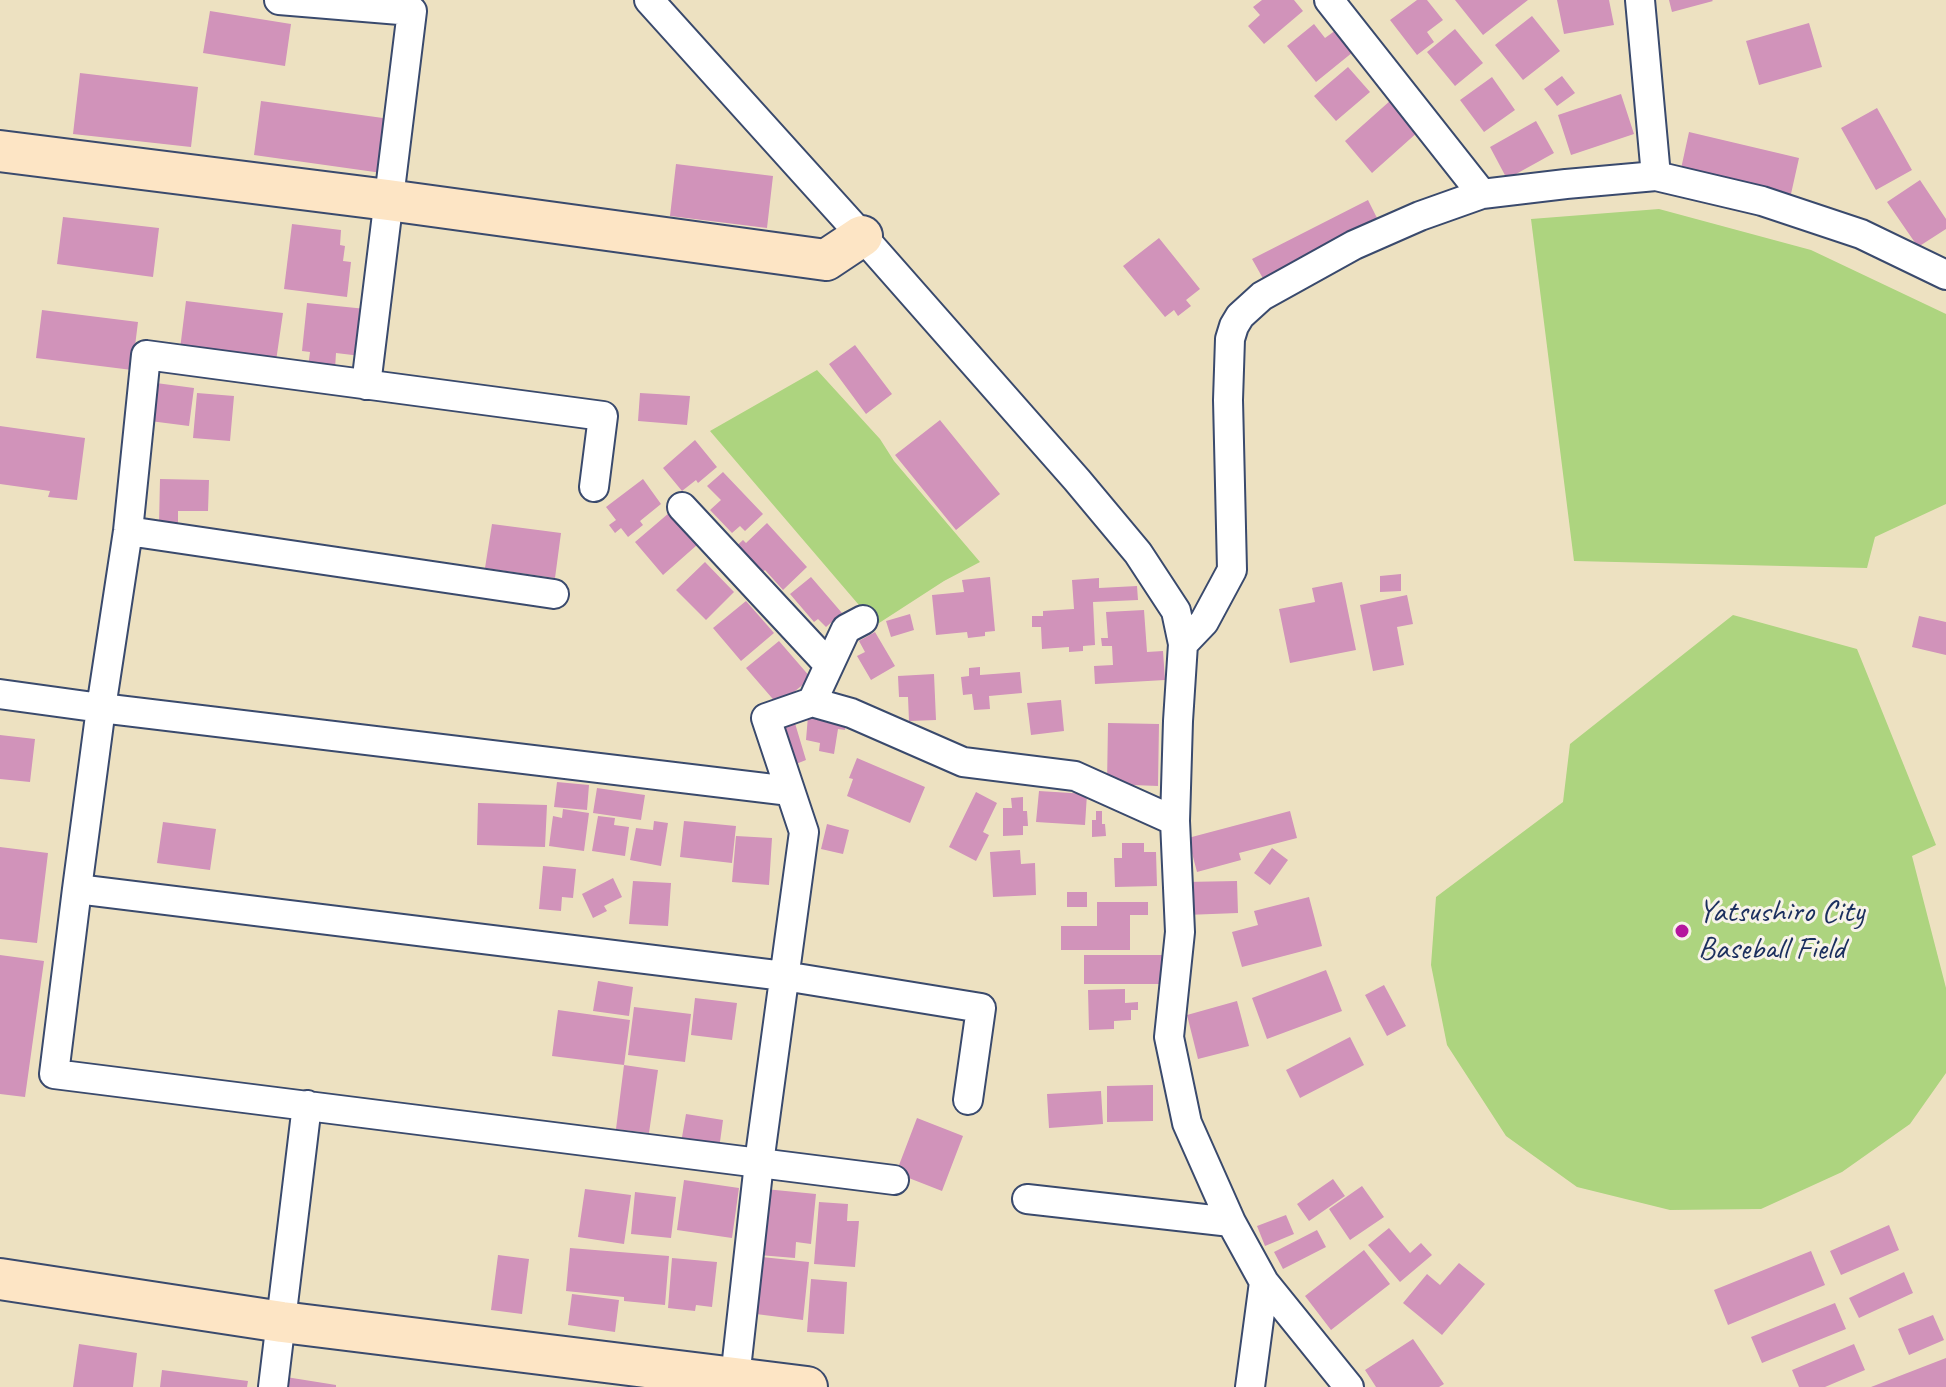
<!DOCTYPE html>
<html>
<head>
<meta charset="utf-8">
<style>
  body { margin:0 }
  canvas { display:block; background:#ede1c1 }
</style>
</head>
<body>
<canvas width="1946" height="1387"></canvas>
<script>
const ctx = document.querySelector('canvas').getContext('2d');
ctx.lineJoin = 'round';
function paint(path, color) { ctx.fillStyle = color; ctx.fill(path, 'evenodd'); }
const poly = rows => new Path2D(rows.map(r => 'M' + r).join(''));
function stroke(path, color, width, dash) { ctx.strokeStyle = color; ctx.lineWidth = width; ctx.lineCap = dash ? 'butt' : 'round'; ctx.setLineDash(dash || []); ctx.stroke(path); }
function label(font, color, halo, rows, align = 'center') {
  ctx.font = font + ' Caveat,sans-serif'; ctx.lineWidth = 6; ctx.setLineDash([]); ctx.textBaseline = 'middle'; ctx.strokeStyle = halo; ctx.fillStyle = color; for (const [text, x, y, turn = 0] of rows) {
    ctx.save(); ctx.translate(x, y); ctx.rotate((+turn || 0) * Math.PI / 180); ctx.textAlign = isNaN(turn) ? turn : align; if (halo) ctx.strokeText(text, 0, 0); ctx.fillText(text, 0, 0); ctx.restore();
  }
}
const green = poly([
  [1659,209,1811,250,1946,314,1946,504,1875,537,1867,568,1574,561,1531,219],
  [817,370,880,439,894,461,980,562,944,581,876,625,710,431],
  [1733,615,1857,649,1936,845,1912,856,1946,988,1946,1073,1910,1124,1842,1172,1761,1209,1670,1210,1577,1187,1506,1136,1447,1045,1431,965,1436,897,1563,802,1570,744]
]);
const building = poly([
  [1262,0,1294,0,1303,11,1264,44,1248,26,1260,15,1253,7],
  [1417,0,1427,0,1443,20,1427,32,1434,42,1417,55,1390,20],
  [1455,0,1528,0,1483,35],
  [1557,0,1609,0,1614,25,1564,34],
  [1669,0,1712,0,1713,1,1672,12],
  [210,11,291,24,285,66,203,53],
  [1532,16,1560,51,1523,80,1495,45],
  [1809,23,1822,67,1759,85,1746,41],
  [1314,24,1325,38,1336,30,1353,52,1316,82,1287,46],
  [1455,29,1483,63,1455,86,1427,52],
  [1348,67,1370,92,1336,121,1314,96],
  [80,73,198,87,191,147,73,134],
  [1562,76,1575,93,1557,106,1544,89],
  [1492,77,1515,110,1484,132,1460,100],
  [1621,94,1634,134,1571,155,1558,115],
  [1391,100,1419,131,1372,173,1345,141],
  [261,101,390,119,382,173,254,155],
  [1877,108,1912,170,1876,190,1841,128],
  [1536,121,1554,153,1507,179,1490,147],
  [1689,132,1799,158,1789,203,1679,178],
  [676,164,773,176,767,228,670,216],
  [1920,180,1946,219,1946,229,1918,247,1887,202],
  [1368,200,1380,224,1265,282,1252,259],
  [63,217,159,228,153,277,57,264],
  [292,224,341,230,340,245,345,246,343,261,351,262,347,297,284,289],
  [1159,238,1200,289,1186,300,1191,306,1178,316,1174,310,1165,317,1123,266],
  [186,301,283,313,276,361,180,349],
  [307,303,366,309,361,356,336,353,335,369,308,367,310,352,302,351],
  [42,310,138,322,132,370,36,358],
  [855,345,892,394,866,414,829,364],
  [156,383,194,388,189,426,150,421],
  [197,393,234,396,230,441,193,438],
  [640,393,690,396,687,425,638,421],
  [940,420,1000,494,956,530,895,455],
  [0,426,85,438,77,500,48,497,50,491,0,484],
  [695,440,717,467,698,483,696,480,682,491,663,468],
  [723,472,763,514,745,531,740,526,732,533,710,510,721,500,707,486],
  [160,479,209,480,208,511,178,511,178,525,159,524],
  [643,479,661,504,640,521,643,525,628,537,621,528,615,533,609,525,616,520,606,507],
  [669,513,697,545,663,575,635,542],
  [767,523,807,567,783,590,765,570,756,578,731,551,743,540,746,543],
  [492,524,561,533,555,578,485,568],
  [705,562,734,592,706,620,676,590],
  [1401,574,1401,591,1380,592,1380,576],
  [811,577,842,613,826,627,818,619,814,622,790,594],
  [990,577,995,631,985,632,985,636,968,638,967,632,936,635,932,595,964,592,962,580],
  [1099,578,1099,588,1137,586,1138,600,1093,602,1095,645,1083,646,1083,651,1069,652,1069,647,1042,649,1041,627,1032,627,1032,616,1043,616,1043,611,1074,609,1072,580],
  [1342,582,1356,650,1290,663,1279,609,1315,602,1312,588],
  [1407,595,1413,624,1397,627,1404,665,1373,671,1360,605],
  [746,601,774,633,741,661,713,628],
  [1144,610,1147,652,1163,651,1165,680,1095,684,1094,666,1113,665,1112,646,1102,646,1101,638,1108,638,1106,612],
  [910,614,914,630,891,637,886,621],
  [1919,616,1946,622,1946,655,1912,647],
  [875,632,895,666,871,680,857,656,865,652,859,641],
  [779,641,811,678,778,705,746,668],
  [980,667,980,675,1020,672,1022,693,989,696,990,709,974,710,972,694,963,695,961,677,969,676,969,668],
  [934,674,936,720,909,721,908,697,899,697,898,676],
  [1061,700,1064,731,1031,735,1027,703],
  [808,716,846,723,845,730,838,729,834,754,819,751,820,743,806,740],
  [794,720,806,760,796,764,784,724],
  [1108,723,1159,724,1158,786,1107,784],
  [0,735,35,739,30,782,0,779],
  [857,758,925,787,910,823,847,796,853,779,849,778],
  [557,782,589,785,587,810,554,807],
  [597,788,645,795,641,820,593,813],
  [1039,791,1087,794,1085,825,1036,822],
  [976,792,997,803,983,832,989,835,976,861,949,847],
  [1023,797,1023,811,1027,811,1028,826,1023,826,1023,835,1003,836,1003,808,1012,808,1011,798],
  [478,803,547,805,545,847,477,845],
  [563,809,589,813,584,851,549,846,553,816,562,818],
  [1096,811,1102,811,1102,824,1105,824,1106,836,1092,837,1092,820,1096,820],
  [1290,811,1297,838,1239,853,1241,860,1197,872,1188,838],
  [598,816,615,818,614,825,629,827,625,856,592,851],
  [654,821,668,823,661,866,630,860,636,828,653,830],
  [684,821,736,826,732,863,680,857],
  [163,822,216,829,210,870,157,863],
  [827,824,849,830,843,854,821,849],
  [736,836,772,838,769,885,732,882],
  [1122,843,1144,843,1144,852,1156,852,1157,886,1115,887,1114,858,1122,858],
  [0,847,48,853,37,943,0,939],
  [1272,848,1288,860,1270,885,1254,873],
  [1020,850,1021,864,1035,863,1036,895,993,897,990,852],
  [543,866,576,869,573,898,562,897,561,911,539,909],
  [613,878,622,897,604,906,607,911,593,918,582,894],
  [633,881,671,883,668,926,629,924],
  [1237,881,1238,913,1186,915,1185,882],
  [1067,892,1087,892,1087,907,1067,907],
  [1309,897,1322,946,1242,967,1232,932,1258,925,1254,911],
  [1097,902,1148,902,1148,915,1130,915,1130,950,1061,950,1061,926,1097,926],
  [0,955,44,961,25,1097,0,1094],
  [1084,955,1163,955,1163,984,1084,984],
  [1326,970,1342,1011,1267,1039,1252,998],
  [598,981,633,987,629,1016,593,1011],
  [1384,985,1406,1026,1387,1036,1365,995],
  [1125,989,1125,1003,1138,1002,1138,1010,1131,1010,1131,1020,1114,1021,1114,1029,1089,1030,1088,990],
  [695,998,737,1003,732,1040,691,1035],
  [1237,1001,1249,1046,1198,1059,1187,1015],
  [634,1007,691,1014,685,1062,628,1055],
  [558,1010,630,1020,624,1065,552,1056],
  [1350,1037,1364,1065,1300,1098,1286,1070],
  [624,1065,658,1070,649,1133,616,1129],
  [1153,1085,1153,1121,1107,1122,1107,1086],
  [1101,1091,1103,1124,1049,1128,1047,1094],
  [686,1114,723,1120,719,1149,681,1143],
  [917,1118,963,1136,942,1191,896,1173],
  [1333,1179,1345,1196,1309,1221,1297,1204],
  [684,1180,739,1188,732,1238,677,1230],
  [1362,1186,1384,1217,1350,1240,1329,1209],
  [585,1189,631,1195,624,1244,578,1237],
  [765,1189,816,1194,811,1244,796,1242,795,1258,759,1255],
  [635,1192,676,1197,671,1238,631,1234],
  [819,1202,848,1204,847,1221,859,1221,855,1267,814,1264],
  [1286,1215,1294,1234,1265,1246,1257,1226],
  [1889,1225,1899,1250,1841,1275,1830,1251],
  [1389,1228,1410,1253,1421,1243,1432,1255,1400,1282,1368,1245],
  [1317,1230,1326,1247,1283,1269,1274,1252],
  [570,1248,669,1256,665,1305,624,1301,624,1297,566,1291],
  [1364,1250,1390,1284,1331,1330,1305,1296],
  [1811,1251,1825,1285,1728,1325,1714,1290],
  [498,1255,529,1259,522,1314,491,1310],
  [762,1257,809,1262,803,1320,756,1314],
  [672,1258,717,1262,712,1307,696,1305,695,1311,668,1308],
  [1459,1263,1485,1284,1442,1335,1403,1303,1427,1274,1440,1285],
  [1904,1272,1913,1293,1859,1318,1849,1298],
  [811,1279,847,1282,844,1334,807,1332],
  [572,1294,619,1300,615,1332,568,1325],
  [1835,1303,1846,1329,1762,1363,1751,1337],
  [1933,1315,1944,1340,1909,1355,1898,1329],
  [1413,1339,1444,1384,1439,1387,1376,1387,1365,1370],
  [79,1344,137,1353,133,1387,73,1387],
  [1854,1344,1865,1370,1825,1387,1799,1387,1792,1370],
  [1946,1358,1946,1387,1871,1387],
  [162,1370,248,1381,247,1387,160,1387],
  [286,1377,336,1385,336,1387,284,1387]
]);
const street = poly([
  [279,0,412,11,366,385],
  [649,0,862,236,1077,480,1138,553,1176,611,1183,644,1178,721,1175,821,1180,932,1169,1037,1187,1123,1231,1222,1264,1282,1349,1387],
  [1329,0,1482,194],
  [1640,0,1656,176],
  [682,507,829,665],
  [128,531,554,594],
  [1183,644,1204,622,1232,570,1228,400,1230,339,1234,326,1240,316,1262,296,1354,245,1420,216,1482,194,1566,184,1656,176,1762,201,1861,234,1946,275],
  [0,694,101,708,128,531,146,355,603,416,594,487],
  [812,702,851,713,963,762,1075,776,1175,821],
  [77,889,101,708,790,791],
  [894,1180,54,1074,77,889,784,976,981,1008,968,1100],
  [1027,1199,1231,1222],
  [735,1378,759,1163,804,832,766,718,812,702,846,629,863,620],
  [273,1387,307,1105],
  [1250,1387,1264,1282]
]);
const secondary = poly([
  [0,151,388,200,826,260,862,236],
  [0,1279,282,1322,735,1378,734,1387],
  [735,1378,807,1387]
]);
const markers = [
  [1682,931,8,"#b5179e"]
];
const poiNames = [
  ["Yatsushiro City",1698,913],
  ["Baseball Field",1698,950]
];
paint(green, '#add47f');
paint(building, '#d193ba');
stroke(street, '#3a4a6d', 32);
stroke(secondary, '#3a4a6d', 44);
stroke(street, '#fff', 28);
stroke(secondary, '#fde5c5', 40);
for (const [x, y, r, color] of markers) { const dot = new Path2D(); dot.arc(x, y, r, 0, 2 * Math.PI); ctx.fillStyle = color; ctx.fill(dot); stroke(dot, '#f7f3e8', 3); }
label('32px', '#1b2f5e', '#f7f3e8', poiNames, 'left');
</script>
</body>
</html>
